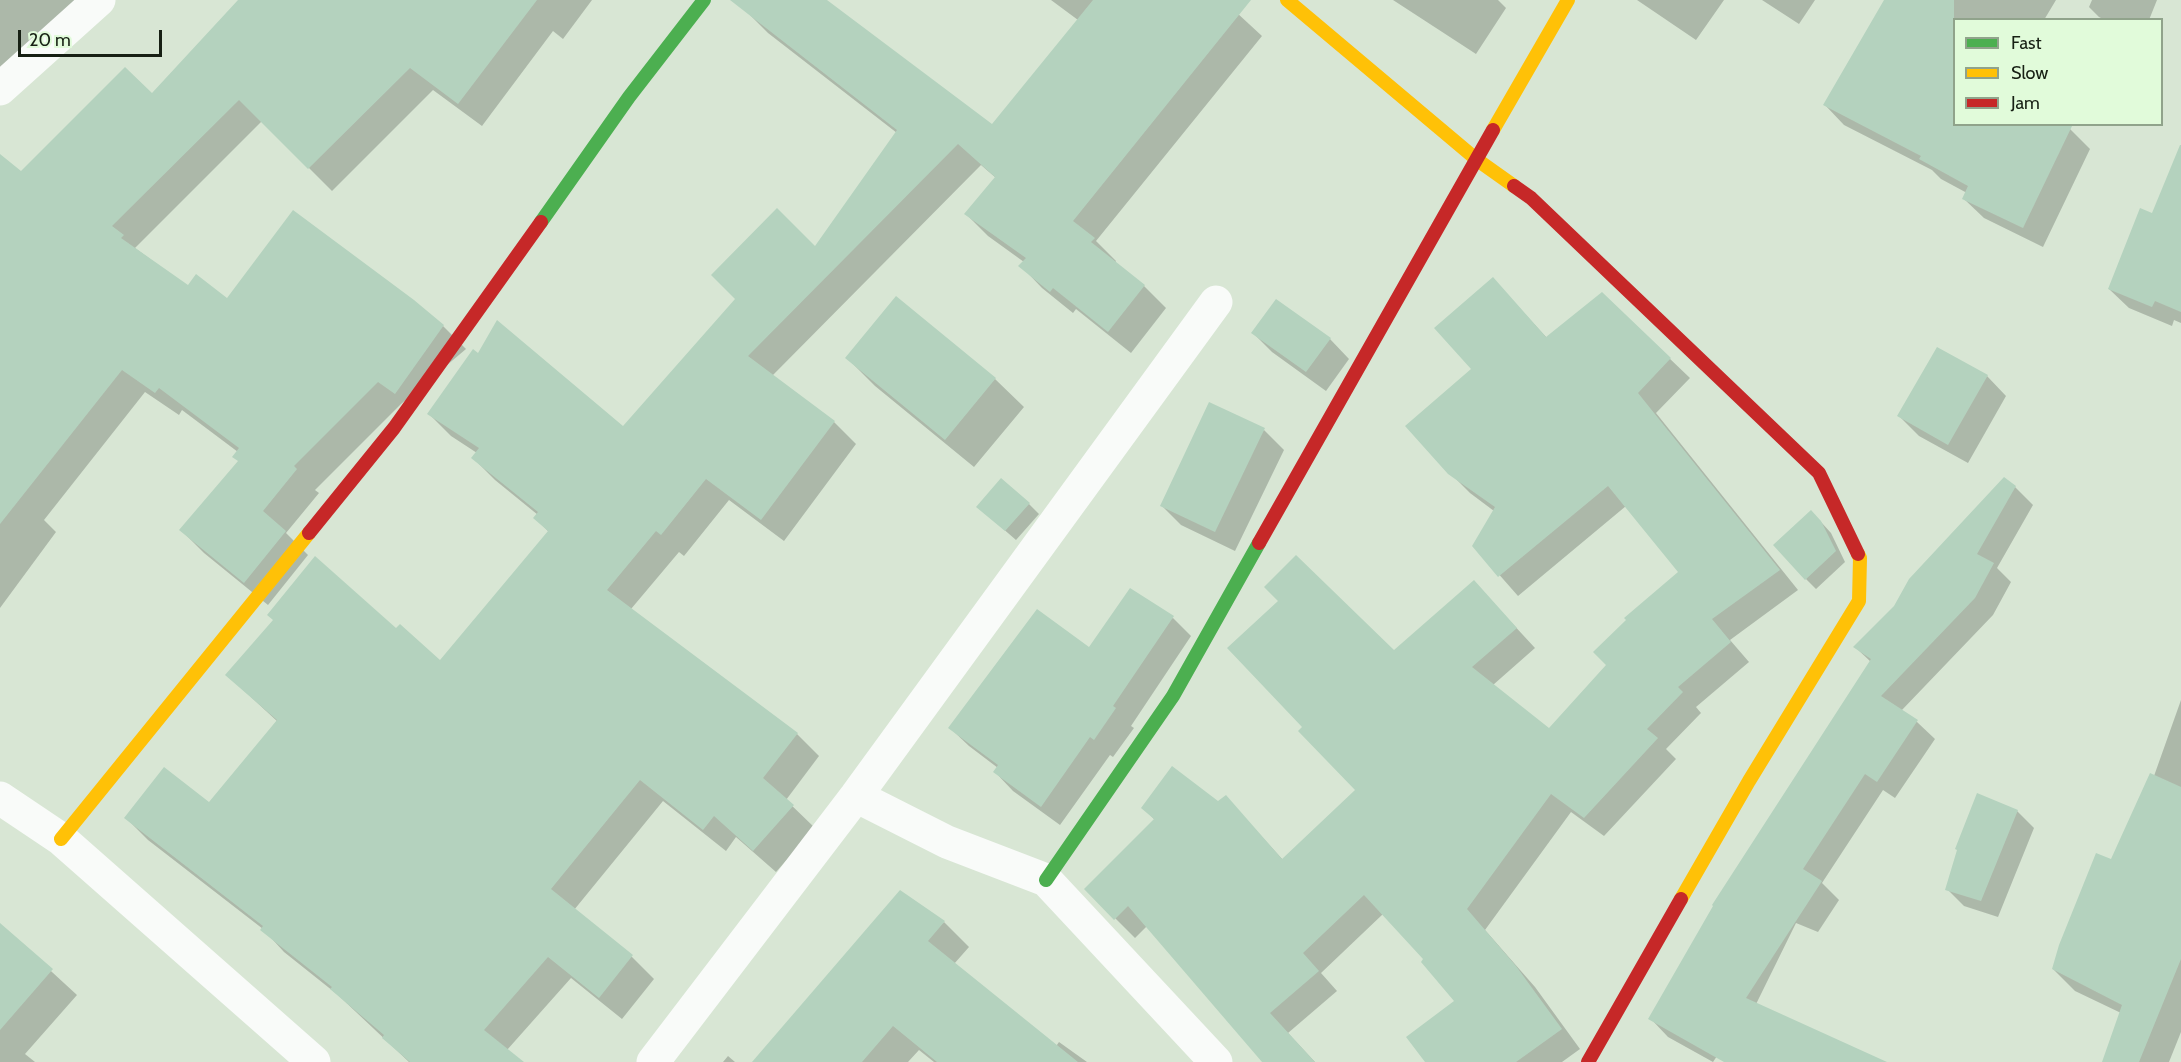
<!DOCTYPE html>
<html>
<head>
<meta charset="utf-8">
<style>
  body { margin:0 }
  #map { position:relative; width:2181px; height:1062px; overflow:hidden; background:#d8e6d4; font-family:Cabin,sans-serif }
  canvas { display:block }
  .legend { position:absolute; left:1953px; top:18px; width:210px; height:108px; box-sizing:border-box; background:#e1fbda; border:2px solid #90a38b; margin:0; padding:8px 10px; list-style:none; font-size:18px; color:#172014 }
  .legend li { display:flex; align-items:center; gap:12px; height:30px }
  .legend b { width:30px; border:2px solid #90a38b }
  .scale { position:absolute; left:18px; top:30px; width:144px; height:27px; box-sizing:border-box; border:3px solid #172014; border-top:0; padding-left:8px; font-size:18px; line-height:21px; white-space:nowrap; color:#172014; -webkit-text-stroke:4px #e1fbda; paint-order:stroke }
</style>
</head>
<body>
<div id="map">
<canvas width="2181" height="1062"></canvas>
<ul class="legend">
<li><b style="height:8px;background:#4caf50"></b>Fast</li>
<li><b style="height:8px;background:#ffc107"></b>Slow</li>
<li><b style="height:8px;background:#c62828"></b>Jam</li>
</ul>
<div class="scale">20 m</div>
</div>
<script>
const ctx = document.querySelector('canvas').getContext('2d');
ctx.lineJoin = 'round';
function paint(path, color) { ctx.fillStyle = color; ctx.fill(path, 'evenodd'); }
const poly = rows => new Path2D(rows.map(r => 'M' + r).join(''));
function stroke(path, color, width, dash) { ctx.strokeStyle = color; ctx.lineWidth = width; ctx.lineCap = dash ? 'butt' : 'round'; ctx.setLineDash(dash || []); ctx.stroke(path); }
const shadow = poly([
  [0,0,83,0,0,68],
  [240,0,592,0,563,39,553,31,482,126,433,90,332,191,262,121,135,248,188,287,227,300,443,326,466,349,401,404,315,490,319,493,286,533,308,555,268,605,204,553,181,530,239,461,238,452,182,410,179,415,145,392,44,520,56,532,0,608,0,155,21,173,152,96],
  [755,0,825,0,992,126,1078,20,1051,0,1223,0,1262,36,1096,241,1116,261,1115,263,1144,286,1166,308,1131,353,1076,309,1073,313,1042,288,1021,266,1024,262,988,236,966,214,996,178,981,165,772,376,834,422,856,444,784,541,729,500,684,556,679,552,631,609,797,734,819,756,786,800,815,828,776,872,736,837,726,851,663,801,574,910,632,957,654,979,622,1019,571,978,507,1050,522,1062,409,1062,338,995,284,952,263,929,148,840,126,818,210,804,278,722,227,675,396,630,440,662,549,532,535,518,538,515,495,480,473,458,477,453,451,436,429,414,624,428,816,248,897,133,768,33,746,11],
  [1393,0,1498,0,1506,8,1476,54],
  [1637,0,1724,0,1696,40],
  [1762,0,1815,0,1799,24],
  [1887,0,2056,0,2044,20,1954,20,1954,124,2070,129,2090,149,2043,247,1984,218,1964,199,1967,193,1941,179,1932,170,1844,125,1825,105],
  [2092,0,2157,0,2149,20,2105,20,2099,17,2089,7],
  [2181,146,2181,323,2174,320,2172,326,2129,308,2109,289,2153,215],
  [1493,279,1547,338,1602,294,1690,378,1656,413,1798,590,1730,640,1749,662,1696,707,1701,713,1666,749,1676,759,1604,836,1571,812,1485,930,1535,987,1580,1049,1562,1062,1426,1062,1456,1002,1425,960,1383,914,1321,973,1337,991,1288,1033,1315,1062,1264,1062,1147,926,1135,938,1086,889,1155,820,1143,808,1218,803,1226,797,1283,860,1357,790,1394,652,1474,582,1535,648,1493,685,1549,730,1609,665,1680,572,1626,506,1518,596,1474,546,1494,511,1470,493,1450,473],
  [897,298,995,379,1024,407,974,467,875,386,847,358],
  [1253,333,1330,339,1349,359,1326,391,1272,352],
  [1987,376,2006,396,1968,463,1919,436,1899,416],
  [1264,430,1284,450,1235,551,1181,525,1161,505],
  [2015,487,2033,505,1997,568,2011,582,1993,615,1901,711,1917,722,1935,739,1895,798,1883,790,1822,883,1839,900,1818,932,1796,923,1728,1061,1717,1056,1713,1062,1668,1037,1651,1019,1871,662,1855,647],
  [1029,504,1039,514,1016,540,978,507],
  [1821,522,1831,533,1845,562,1816,589,1806,579],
  [1173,618,1191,636,1131,726,1134,728,1113,757,1110,755,1060,825,1013,791,995,772,998,768,969,746,950,728,1090,649],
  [2181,700,2181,1032,2169,1062,2104,1062,2121,1013,2075,991,2053,969,2112,861,2154,776],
  [2017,811,2034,828,1998,917,1964,906,1947,889],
  [944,922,969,947,954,964,1005,1062,934,1062,919,1050,908,1062,754,1062],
  [15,938,77,995,25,1054,35,1062,0,1062,0,954],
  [1059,1042,1087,1062,1045,1062],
  [728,1056,735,1062,723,1062]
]);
const building = poly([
  [238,0,537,0,458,104,410,68,308,169,239,100,112,226,124,235,121,238,188,285,196,274,227,298,293,210,414,300,444,325,395,394,378,382,294,466,297,469,263,511,286,531,244,583,179,530,238,461,232,457,239,448,159,388,155,393,122,370,0,524,0,154,21,171,125,67,152,93],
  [730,0,827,0,992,124,1093,0,1251,0,1073,221,1095,238,1091,242,1145,285,1108,332,1053,288,1050,292,1018,266,1026,258,964,214,995,177,958,144,748,356,835,421,761,520,706,479,661,535,656,531,607,590,798,733,763,778,794,805,753,851,714,816,703,830,640,780,551,889,633,955,599,998,548,957,484,1030,524,1062,410,1062,382,1038,384,1035,330,989,332,987,260,930,263,926,124,818,164,767,209,802,277,720,225,675,273,620,267,615,315,556,396,628,400,624,440,660,548,531,533,518,538,512,471,458,479,448,427,414,473,349,478,353,497,320,623,426,735,299,711,275,777,208,815,246,897,130],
  [1884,0,1954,0,1954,124,2073,124,2023,228,1962,199,1968,186,1919,159,1921,156,1823,105],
  [2180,145,2181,145,2181,312,2155,301,2152,307,2108,289,2140,208,2152,213],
  [1493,277,1546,337,1602,292,1671,358,1638,393,1780,570,1712,619,1731,642,1678,687,1683,692,1647,729,1658,738,1584,818,1551,794,1467,909,1516,966,1562,1029,1516,1062,1425,1062,1406,1037,1454,1001,1421,962,1423,959,1364,895,1303,953,1319,971,1270,1013,1315,1062,1262,1062,1128,906,1114,920,1084,889,1154,819,1141,808,1172,766,1218,801,1226,795,1282,859,1355,790,1298,731,1302,727,1227,648,1278,601,1264,587,1296,555,1394,650,1474,580,1517,628,1472,667,1549,728,1606,665,1593,652,1626,620,1624,618,1678,572,1608,486,1498,577,1472,546,1495,507,1448,474,1405,426,1471,369,1434,328],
  [896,296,996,378,945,440,845,358],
  [1276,299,1331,338,1306,372,1251,333],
  [1937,347,1988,375,1948,445,1897,416],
  [1209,402,1265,428,1215,532,1160,506],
  [2004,477,2016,486,1977,554,1994,563,1975,598,1881,696,1918,720,1877,782,1865,774,1803,869,1822,881,1746,998,1887,1062,1724,1062,1648,1019,1713,906,1712,905,1871,659,1853,647,1894,606,1909,579],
  [1001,478,1030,503,1005,531,976,507],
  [1811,510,1821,521,1836,551,1805,580,1773,545],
  [1130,588,1174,616,1113,706,1116,708,1094,740,1090,737,1041,807,993,772,998,765,948,728,1037,609,1089,647],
  [2150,773,2181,787,2181,959,2139,1062,2102,1062,2122,1005,2052,969,2059,945,2096,853,2111,859],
  [1977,793,2018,810,1981,901,1945,890,1957,850,1955,849],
  [900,890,945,921,928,941,1078,1062,937,1062,893,1026,862,1062,752,1062],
  [0,923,53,969,0,1030]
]);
const street = poly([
  [0,89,99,0],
  [856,796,947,842,1046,880,1216,1062],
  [0,798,61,839,314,1062],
  [653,1062,856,796,1216,302]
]);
const fast = poly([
  [541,222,629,97,704,0],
  [1046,880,1173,696,1259,543]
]);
const slow = poly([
  [1287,0,1476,159,1514,186],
  [1493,130,1568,0],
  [61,839,309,533],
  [1681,899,1749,781,1859,601,1860,558,1858,554]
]);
const jam = poly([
  [1514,186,1531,198,1819,473,1858,554],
  [309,533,394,428,541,222],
  [1259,543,1493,130],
  [1588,1062,1681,899]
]);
paint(shadow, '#0003');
paint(building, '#b4d2be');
stroke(street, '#f9fbf9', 33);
stroke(fast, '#4caf50', 14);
stroke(slow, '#ffc107', 14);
stroke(jam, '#c62828', 14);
</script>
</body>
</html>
